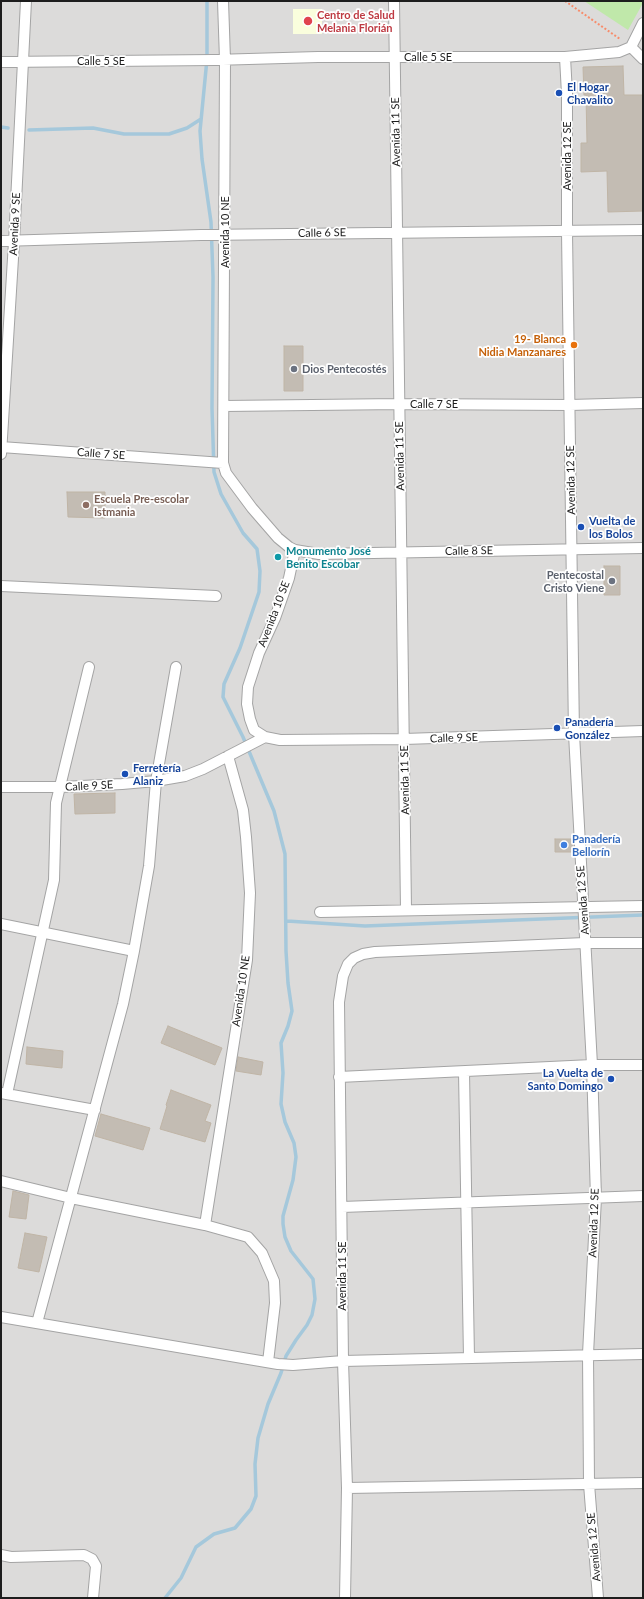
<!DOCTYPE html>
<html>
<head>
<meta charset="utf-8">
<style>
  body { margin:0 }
  #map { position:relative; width:644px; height:1599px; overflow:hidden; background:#eeece4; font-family:Lato,sans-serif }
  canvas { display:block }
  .frame { position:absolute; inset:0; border:2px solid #1d1d1d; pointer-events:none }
</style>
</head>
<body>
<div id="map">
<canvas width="644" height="1599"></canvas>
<div class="frame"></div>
</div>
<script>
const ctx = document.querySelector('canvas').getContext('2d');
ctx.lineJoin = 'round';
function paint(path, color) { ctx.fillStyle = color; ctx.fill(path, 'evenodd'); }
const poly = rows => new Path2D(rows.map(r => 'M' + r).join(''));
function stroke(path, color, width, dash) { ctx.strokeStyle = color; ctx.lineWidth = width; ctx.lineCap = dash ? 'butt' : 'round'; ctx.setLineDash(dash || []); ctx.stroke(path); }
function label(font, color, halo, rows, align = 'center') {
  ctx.font = font + ' Lato,sans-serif'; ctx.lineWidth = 3.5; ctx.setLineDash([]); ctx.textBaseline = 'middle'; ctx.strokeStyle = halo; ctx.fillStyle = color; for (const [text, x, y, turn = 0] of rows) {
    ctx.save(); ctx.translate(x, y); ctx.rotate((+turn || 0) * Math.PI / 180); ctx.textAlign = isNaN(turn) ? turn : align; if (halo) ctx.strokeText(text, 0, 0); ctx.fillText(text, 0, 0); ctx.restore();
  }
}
const residential = poly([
  [1,1,643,1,643,1598,1,1598]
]);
const education = poly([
  [293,9,322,9,322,34,293,34]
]);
const grass = poly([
  [584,1,643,1,643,3,628,30]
]);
const stream = poly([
  [1,127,8,128],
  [29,130,93,128,124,134,169,134,187,128,201,119],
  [287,921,365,926,643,915],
  [165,1598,181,1578,196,1547,214,1534,235,1528,251,1509,256,1496,255,1464,258,1438,268,1404,281,1373,286,1356,296,1340,307,1325,312,1315,315,1299,313,1279,291,1251,285,1237,283,1224,283,1216,293,1180,296,1157,294,1143,285,1122,281,1104,283,1073,281,1043,288,1026,292,1011,288,983,286,951,285,854,274,811,243,737,223,697,224,684,240,648,259,592,260,571,257,549,243,533,221,494,214,472,212,408,213,277,211,222,202,159,200,131,207,59,207,1]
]);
const building = poly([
  [623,66,624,95,643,95,643,211,608,212,607,171,581,172,581,143,587,143,586,95,584,95,583,67,623,66],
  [284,346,303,346,303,391,284,391,284,346],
  [67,492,105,492,105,518,68,517,67,492],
  [604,566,620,566,620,595,604,595,604,566],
  [115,793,115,813,75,814,74,794,115,793],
  [555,839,573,839,573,852,555,852,555,839],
  [168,1026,222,1048,215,1065,161,1043,168,1026],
  [27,1047,63,1051,62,1068,26,1064,27,1047],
  [238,1057,263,1062,261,1075,236,1071,238,1057],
  [171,1090,211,1105,205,1121,211,1123,205,1142,160,1129,167,1106,166,1105,171,1090],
  [101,1114,150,1128,143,1150,95,1136,101,1114],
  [13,1191,29,1195,26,1219,9,1217,13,1191],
  [25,1233,47,1237,39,1272,18,1268,25,1233]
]);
const path = poly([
  [565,1,620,39]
]);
const minor = poly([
  [223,1,225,60,223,463,226,473,252,508,278,538,289,547,295,550,319,554,643,548],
  [394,1,406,910],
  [631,47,643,23],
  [631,47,643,59],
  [565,57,567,94,567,232,574,734,592,1065,596,1198,588,1354,589,1484,598,1598],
  [1,62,214,60,318,57,565,57,619,52,631,47],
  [1,241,201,235,643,230],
  [224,406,400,404,570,405,643,403],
  [1,447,223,463],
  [1,454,14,242,26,1],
  [295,550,289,578,275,618,259,653,248,687,247,704,250,719,254,730,265,737,280,740,404,739,643,731],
  [1,586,216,596],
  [1,787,61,787,122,784,156,781,185,776,203,769,265,737],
  [320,912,643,906],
  [1,924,134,951],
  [464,1072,469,1358],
  [339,1077,592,1065,643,1065],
  [1,1093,95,1110],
  [7,1094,54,880,56,803,89,667],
  [1,1181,71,1198,205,1225,248,1237,262,1253,274,1281,275,1303,268,1362],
  [342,1207,643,1196],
  [205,1225,247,960,250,893,246,837,243,810,228,756],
  [1,1317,278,1364,293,1365,343,1361,643,1354],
  [37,1323,123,1004,134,951,149,866,156,781,176,667],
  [347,1488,643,1483],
  [1,1555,11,1557,84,1555,92,1559,96,1566,93,1598],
  [345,1598,347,1488,343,1361,339,1002,343,976,348,964,354,958,363,954,375,952,585,943,643,943]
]);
const markers = [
  [308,21,5,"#e0444e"],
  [559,93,4,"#1a4fb4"],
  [574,345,4,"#e8710a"],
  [294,369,4,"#6b7280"],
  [86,505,4,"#8d6e63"],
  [581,527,4,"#1a4fb4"],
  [278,557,4,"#0f9aa8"],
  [612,581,4,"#6b7280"],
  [557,728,4,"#1a4fb4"],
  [125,774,4,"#1a4fb4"],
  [564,845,4,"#3f7fe0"],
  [611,1079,4,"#1a4fb4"]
];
const healthNames = [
  ["Centro de Salud",317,15],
  ["Melania Florián",317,28]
];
const streetNames = [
  ["Calle 5 SE",428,57],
  ["Calle 5 SE",101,61],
  ["Avenida 11 SE",396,132,-91],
  ["Avenida 12 SE",567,156,-90],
  ["Avenida 9 SE",15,224,-87],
  ["Avenida 10 NE",225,232,-90],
  ["Calle 6 SE",322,233,-1],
  ["Calle 7 SE",434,404],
  ["Calle 7 SE",101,454,4],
  ["Avenida 11 SE",400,456,-91],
  ["Avenida 12 SE",571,480,-91],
  ["Calle 8 SE",469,551,-1],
  ["Avenida 10 SE",274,614,-69],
  ["Calle 9 SE",454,738,-2],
  ["Avenida 11 SE",405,780,-91],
  ["Calle 9 SE",89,786,-3],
  ["Avenida 12 SE",583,900,-94],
  ["Avenida 10 NE",241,991,-82],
  ["Avenida 12 SE",594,1223,-88],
  ["Avenida 11 SE",342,1276,-90],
  ["Avenida 12 SE",594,1547,-95]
];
const transitNames = [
  ["El Hogar",567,87],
  ["Chavalito",567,100],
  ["Vuelta de",589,521],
  ["los Bolos",589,534],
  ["Panadería",565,722],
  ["González",565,735],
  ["Ferretería",133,768],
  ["Alaniz",133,781],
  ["La Vuelta de",603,1073,"right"],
  ["Santo Domingo",603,1086,"right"]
];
const foodNames = [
  ["19- Blanca",566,339],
  ["Nidia Manzanares",566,352]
];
const worshipNames = [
  ["Dios Pentecostés",302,369],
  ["Pentecostal",604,575,"right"],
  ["Cristo Viene",604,588,"right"]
];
const educationNames = [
  ["Escuela Pre-escolar",94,499],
  ["Istmania",94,512]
];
const cultureNames = [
  ["Monumento José",286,551],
  ["Benito Escobar",286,564]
];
const shopNames = [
  ["Panadería",572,839],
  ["Bellorín",572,852]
];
paint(residential, '#dcdbda');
paint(education, '#fafedd');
paint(grass, '#c0e8aa');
stroke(stream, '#a5c8db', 3.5);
paint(building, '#c3bcb3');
stroke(building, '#c0b5a6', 1);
stroke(minor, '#a4a4a4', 12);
stroke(path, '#f78d6c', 2, [2, 2]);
stroke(minor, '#fff', 10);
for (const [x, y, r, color] of markers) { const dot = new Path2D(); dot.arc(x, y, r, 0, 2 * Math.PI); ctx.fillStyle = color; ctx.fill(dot); stroke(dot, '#fff', 1.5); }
label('bold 11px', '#be3a42', '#fff', healthNames, 'left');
label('11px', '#1d1d1d', '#fff', streetNames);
label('bold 11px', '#164399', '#fff', transitNames, 'left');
label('bold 11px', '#c56008', '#fff', foodNames, 'right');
label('bold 11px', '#5b616d', '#fff', worshipNames, 'left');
label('bold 11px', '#785e54', '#fff', educationNames, 'left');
label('bold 11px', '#0d838f', '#fff', cultureNames, 'left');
label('bold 11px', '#366cbe', '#fff', shopNames, 'left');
</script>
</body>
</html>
